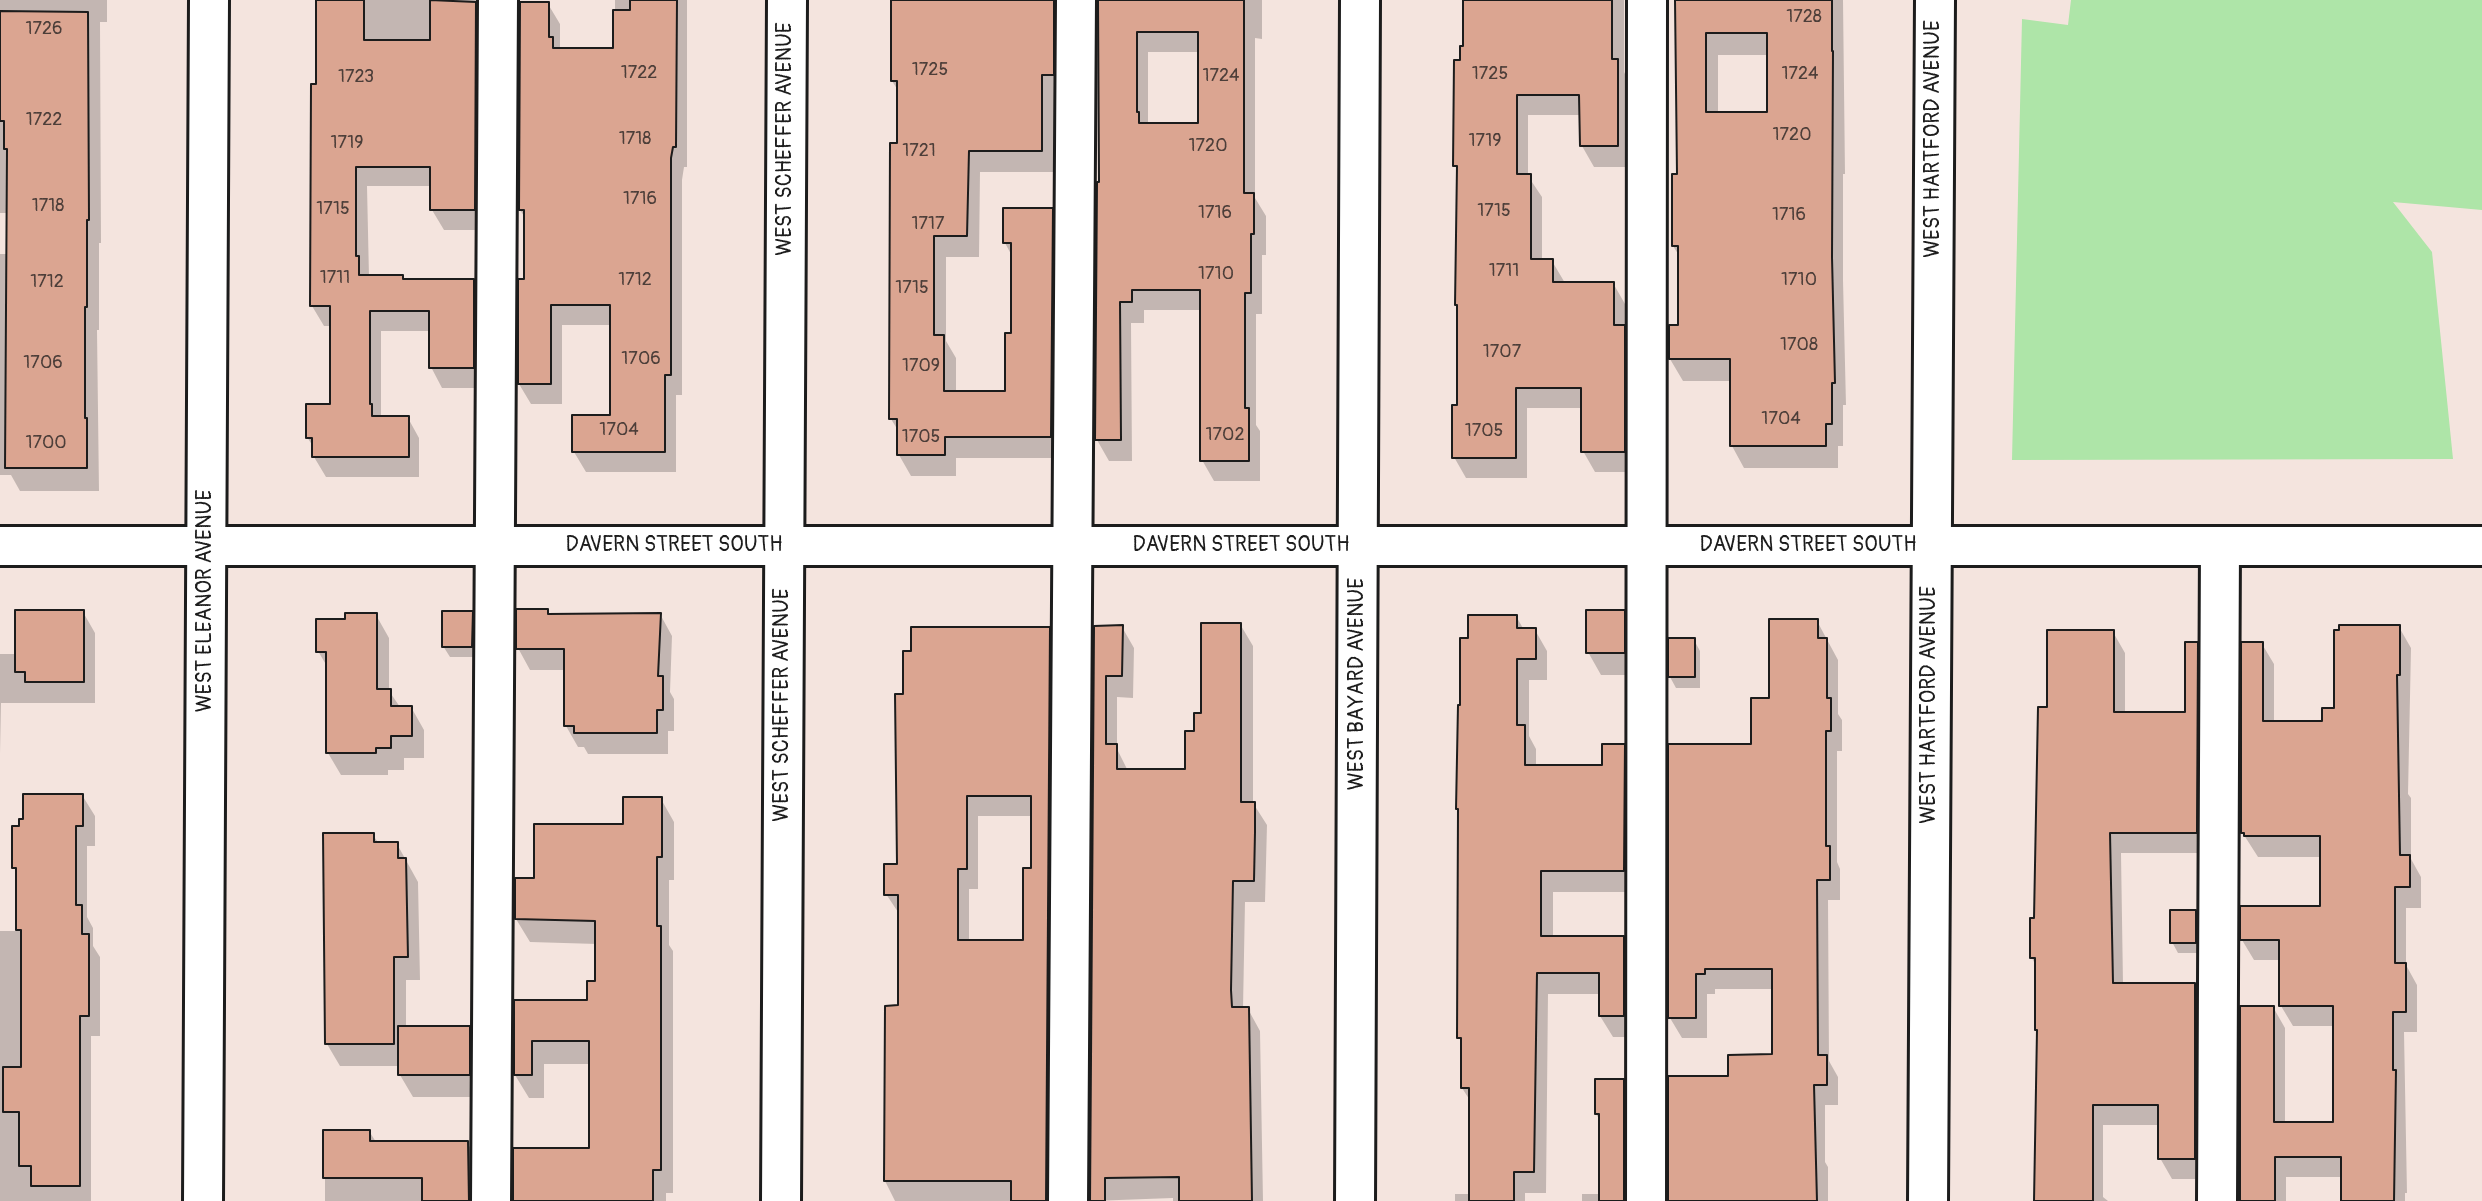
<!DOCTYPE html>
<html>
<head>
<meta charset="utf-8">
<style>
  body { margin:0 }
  canvas { display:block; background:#f4e4de }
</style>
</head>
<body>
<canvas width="2482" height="1201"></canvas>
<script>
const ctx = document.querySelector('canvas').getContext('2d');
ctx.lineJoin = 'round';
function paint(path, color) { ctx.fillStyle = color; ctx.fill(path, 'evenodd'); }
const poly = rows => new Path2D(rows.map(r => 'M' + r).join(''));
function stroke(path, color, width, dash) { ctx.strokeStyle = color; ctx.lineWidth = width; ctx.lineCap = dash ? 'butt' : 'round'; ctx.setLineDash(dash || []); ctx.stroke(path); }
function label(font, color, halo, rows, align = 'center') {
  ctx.font = font + ' Pangolin,sans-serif'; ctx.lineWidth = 5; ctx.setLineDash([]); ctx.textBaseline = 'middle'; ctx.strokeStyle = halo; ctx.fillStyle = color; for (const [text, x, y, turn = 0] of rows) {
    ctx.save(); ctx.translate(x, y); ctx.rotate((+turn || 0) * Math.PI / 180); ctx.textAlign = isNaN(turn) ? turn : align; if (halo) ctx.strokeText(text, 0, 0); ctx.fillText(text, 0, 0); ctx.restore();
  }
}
const green = poly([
  [2071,0,2482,0,2482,210,2393,202,2432,252,2453,459,2012,460,2022,19,2068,25]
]);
const shadow = poly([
  [0,0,107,0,107,22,100,22,101,243,99,243,99,330,97,330,99,491,20,491,11,475,0,475,0,254,8,254,8,213,0,213],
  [318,0,482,0,486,230,444,230,432,210,432,186,367,186,369,277,402,277,405,281,473,281,485,301,485,388,442,388,431,367,431,331,381,331,381,418,408,418,419,438,419,477,326,477,314,457,314,448,307,437,332,406,332,326,324,326,312,306,318,85],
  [615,0,687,0,687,167,684,167,682,180,682,395,676,395,676,472,586,472,574,452,612,417,612,325,562,325,562,404,531,404,519,384,526,281,526,219,520,210,548,4,560,24,560,50,615,50],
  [892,0,1085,0,1065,96,1054,96,1054,172,980,172,979,257,946,257,946,341,956,358,956,393,1007,393,1012,335,1012,256,1005,243,1052,210,1064,231,1062,458,956,458,956,476,911,476,899,455,899,432,891,419,899,144,899,92,892,81],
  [1092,0,1262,0,1262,39,1255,38,1255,198,1266,216,1266,255,1262,255,1262,314,1256,314,1256,425,1260,431,1260,481,1214,481,1202,460,1202,310,1144,310,1144,323,1131,323,1132,461,1109,461,1097,440,1101,184,1100,2],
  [1148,52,1200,52,1200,125,1148,125],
  [1465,0,1624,0,1624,72,1629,82,1629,167,1594,167,1582,146,1581,115,1528,115,1528,176,1542,197,1542,261,1552,261,1565,283,1613,283,1625,304,1625,328,1636,348,1636,472,1595,472,1583,451,1583,408,1527,408,1527,478,1466,478,1454,457,1459,407,1459,172,1455,166,1462,62,1465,48],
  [1677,0,1843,0,1845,174,1843,174,1843,280,1846,405,1843,405,1843,446,1838,446,1838,468,1744,468,1732,446,1732,381,1683,381,1670,359,1680,327,1680,257,1673,246,1679,176],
  [1718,55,1769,55,1769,114,1718,114],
  [547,610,550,616,660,614,672,636,670,692,674,699,674,731,668,731,668,754,588,754,584,747,578,747,566,726,566,670,530,670,518,648],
  [1624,611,1637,634,1637,675,1601,675,1588,652],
  [83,612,95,633,95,703,1,703,0,754,0,654,17,654],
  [472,613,478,624,478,657,450,657,443,646],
  [376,615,389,638,389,691,400,707,411,707,424,730,424,758,404,758,404,770,388,770,388,775,341,775,328,753,328,668,318,651,347,621],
  [1516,616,1524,630,1535,630,1547,651,1547,680,1529,680,1529,736,1536,749,1536,766,1604,766,1623,745,1636,767,1636,892,1553,892,1553,938,1623,938,1636,959,1636,1037,1613,1037,1600,1016,1600,994,1548,994,1546,1193,1525,1193,1525,1201,1455,1201,1455,1194,1471,1194,1471,1102,1462,1088,1462,1044,1459,1037,1460,813,1457,808,1462,707,1469,639],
  [1817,621,1838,660,1838,714,1842,720,1842,751,1837,751,1837,862,1840,869,1840,900,1828,900,1829,1061,1838,1077,1838,1105,1825,1105,1825,1162,1828,1167,1828,1201,1670,1201,1774,1056,1774,989,1715,989,1715,994,1707,994,1707,1038,1682,1038,1670,1018,1753,745,1770,700],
  [1240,624,1253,646,1253,803,1267,825,1265,902,1245,902,1243,1009,1248,1009,1260,1031,1263,1201,1173,1201,1173,1198,1092,1201,1095,628,1122,627,1134,648,1133,698,1117,697,1117,749,1128,771,1186,771,1196,733],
  [2399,627,2411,648,2408,794,2411,798,2411,859,2421,877,2421,908,2406,908,2406,965,2417,985,2417,1032,2404,1032,2407,1193,2405,1193,2405,1201,2343,1201,2343,1177,2286,1177,2286,1201,2242,1201,2273,1007,2285,1028,2285,1124,2334,1124,2334,1026,2293,1026,2281,1006,2281,960,2254,960,2242,940,2322,908,2322,857,2258,857,2242,832,2262,644,2274,664,2274,723,2323,723],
  [1049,629,1061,650,1057,1201,895,1201,885,1181,900,1007,900,915,886,894,899,865,905,696],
  [978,816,1033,816,1033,870,1024,942,969,942,969,889,978,889],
  [2113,632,2125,653,2125,714,2186,714,2197,644,2209,664,2208,853,2121,853,2123,984,2194,984,2206,1005,2206,1179,2172,1179,2160,1158,2160,1125,2103,1125,2103,1197,2108,1201,2036,1201,2038,1033,2036,1030,2036,966,2032,958,2049,709],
  [1694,640,1700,651,1700,688,1676,688,1670,677],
  [82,795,95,816,95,846,87,846,87,917,93,928,93,946,100,957,100,1036,91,1036,91,1201,0,1201,0,931,17,931,17,873,14,868,20,827],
  [661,799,674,822,674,880,669,880,669,945,673,951,673,1193,666,1193,666,1201,515,1201,591,1150,591,1064,544,1064,544,1098,529,1098,515,1075,516,1002,589,1002,597,983,597,944,530,942,516,919,536,879,624,826],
  [373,835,379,844,397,844,418,882,420,980,406,980,406,1028,469,1028,482,1050,482,1097,413,1097,400,1075,400,1066,340,1066,327,1044],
  [2195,912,2202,923,2202,953,2178,953,2172,942],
  [1623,1080,1635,1101,1635,1201,1582,1201,1582,1194,1601,1194,1601,1122,1596,1114],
  [325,1131,369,1131,376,1142,467,1142,480,1166,481,1201,325,1201]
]);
const building = poly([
  [316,0,364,0,364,40,430,40,430,0,476,2,475,210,430,210,430,167,356,167,356,256,359,256,359,275,403,275,403,279,474,279,474,368,429,368,429,311,370,311,370,404,372,404,372,416,409,416,409,457,312,457,312,438,306,438,306,404,330,404,330,306,310,306,311,84,316,84,316,0],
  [630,0,677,0,676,147,673,147,671,158,671,375,665,375,665,452,572,452,572,415,610,415,610,305,551,305,551,384,518,384,518,279,524,279,524,210,519,210,520,2,549,2,549,37,553,37,553,48,613,48,613,10,630,10,630,0],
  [891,0,1054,0,1054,75,1042,75,1042,151,969,151,967,236,934,236,934,335,944,335,944,391,1005,391,1005,333,1011,333,1011,243,1003,243,1003,208,1053,208,1051,437,945,437,945,455,897,455,897,419,889,419,890,143,897,143,897,81,891,81,891,0],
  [1098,0,1244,0,1244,193,1254,193,1254,234,1251,234,1251,293,1245,293,1245,408,1249,408,1249,461,1200,461,1200,290,1132,290,1132,302,1120,302,1121,440,1095,440,1097,182,1099,182,1098,0],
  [1137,32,1198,32,1198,123,1139,123,1139,112,1137,112,1137,32],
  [1463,0,1612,0,1612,59,1618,59,1618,146,1580,146,1579,95,1517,95,1517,174,1531,174,1531,259,1553,259,1553,282,1614,282,1614,325,1625,325,1625,452,1581,452,1581,388,1516,388,1516,458,1452,458,1452,405,1457,405,1457,305,1455,305,1457,166,1453,166,1454,60,1460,60,1460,46,1463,46,1463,0],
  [1675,0,1832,0,1832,51,1833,51,1832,257,1835,383,1832,383,1832,424,1826,424,1826,446,1730,446,1730,359,1669,359,1669,325,1678,325,1678,246,1672,246,1672,174,1677,174,1675,0],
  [1706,33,1767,33,1767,112,1706,112,1706,33],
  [0,11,88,12,89,220,87,220,87,307,85,307,85,418,87,418,87,468,5,468,7,149,4,149,4,121,0,121,0,11],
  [516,609,548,609,548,614,661,613,658,676,663,676,663,710,657,710,657,733,574,733,574,726,564,726,564,649,516,649,516,609],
  [15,610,84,610,84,682,25,682,25,672,15,672,15,610],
  [1586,610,1625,610,1625,653,1586,653,1586,610],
  [442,611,473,611,472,647,442,647,442,611],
  [345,613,377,613,377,689,391,689,391,706,412,706,412,736,391,736,391,748,376,748,376,753,326,753,326,652,316,652,316,619,345,619,345,613],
  [1468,615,1517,615,1517,628,1536,628,1536,659,1517,659,1517,725,1525,725,1525,765,1602,765,1602,744,1625,744,1624,871,1541,871,1541,936,1624,936,1624,1016,1599,1016,1599,973,1537,973,1534,1172,1514,1172,1514,1201,1469,1201,1469,1088,1461,1088,1461,1038,1457,1038,1458,809,1456,809,1458,705,1460,705,1460,638,1468,638,1468,615],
  [1769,619,1818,619,1818,638,1827,638,1827,698,1831,698,1831,731,1826,731,1826,846,1830,846,1830,880,1817,880,1818,1055,1827,1055,1827,1085,1814,1085,1817,1201,1668,1201,1668,1076,1728,1076,1728,1055,1772,1054,1772,969,1705,969,1705,974,1696,974,1696,1018,1668,1018,1668,744,1751,744,1751,698,1769,698,1769,619],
  [1201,623,1241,623,1241,802,1255,802,1255,832,1254,881,1233,881,1231,990,1232,1007,1249,1007,1252,1201,1179,1201,1179,1177,1105,1178,1105,1201,1090,1201,1094,626,1123,625,1122,676,1106,676,1106,744,1117,744,1117,769,1185,769,1185,731,1194,731,1194,713,1201,713,1201,623],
  [2339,625,2400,625,2400,675,2397,675,2400,855,2410,855,2410,887,2395,887,2395,963,2406,963,2406,1012,2393,1012,2393,1070,2396,1070,2394,1201,2341,1201,2341,1157,2275,1157,2275,1201,2240,1201,2240,1006,2274,1006,2274,1122,2333,1122,2333,1006,2279,1006,2279,940,2240,940,2240,906,2320,906,2320,836,2244,836,2244,833,2241,833,2241,642,2263,642,2263,721,2322,721,2322,708,2334,708,2334,630,2339,630,2339,625],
  [911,627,1050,627,1046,1201,1011,1201,1011,1181,884,1181,885,1006,898,1005,898,895,884,895,884,864,897,864,895,694,903,694,903,651,911,651,911,627],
  [967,796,1031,796,1031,868,1023,868,1023,940,958,940,958,869,967,869,967,796],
  [2047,630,2114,630,2114,712,2185,712,2185,642,2198,642,2197,833,2110,833,2113,983,2195,983,2195,1159,2158,1159,2158,1105,2093,1105,2093,1201,2034,1201,2037,1030,2035,1030,2035,958,2030,958,2030,918,2034,918,2038,707,2047,707,2047,630],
  [1668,638,1695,638,1695,677,1668,677,1668,638],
  [23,794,83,794,83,826,76,826,76,905,82,905,82,934,89,934,89,1016,80,1016,80,1186,31,1186,31,1166,19,1166,19,1112,3,1112,3,1067,21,1067,21,930,16,930,16,868,12,868,12,826,19,826,19,819,23,819,23,794],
  [623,797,662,797,662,857,657,857,657,926,661,926,661,1170,653,1170,653,1201,513,1201,513,1148,589,1148,589,1041,532,1041,532,1075,514,1075,514,1000,587,1000,587,981,595,981,595,921,515,919,515,878,534,878,534,824,623,824,623,797],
  [323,833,374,833,374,842,398,842,398,858,406,858,408,957,394,957,394,1044,325,1044,323,833],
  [2170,910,2196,910,2196,943,2170,943,2170,910],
  [398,1026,470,1026,470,1075,398,1075,398,1026],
  [1595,1079,1624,1079,1624,1201,1599,1201,1599,1114,1595,1114,1595,1079],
  [323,1130,370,1130,370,1141,468,1141,469,1201,422,1201,422,1178,323,1178,323,1130]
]);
const minor = poly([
  [0,546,2482,546],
  [203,1201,209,0],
  [491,1201,498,0],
  [781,1201,787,0],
  [1068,1201,1076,0],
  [1355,1201,1360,0],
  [1646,1201,1647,0],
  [1928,1201,1935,0],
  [2217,1201,2220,546]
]);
const numberNames = [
  ["1728",1804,17],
  ["1726",44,29],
  ["1725",930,70],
  ["1722",639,73],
  ["1725",1490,74],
  ["1724",1800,74],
  ["1724",1221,76],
  ["1723",356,77],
  ["1722",44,120],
  ["1720",1792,135],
  ["1718",635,139],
  ["1719",1485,141],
  ["1719",347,143],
  ["1720",1208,146],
  ["1721",919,151],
  ["1716",640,199],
  ["1718",48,206],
  ["1715",333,209],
  ["1715",1494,211],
  ["1716",1215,213],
  ["1716",1789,215],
  ["1717",928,224],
  ["1711",1504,271],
  ["1710",1216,274],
  ["1711",335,278],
  ["1712",635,280],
  ["1710",1799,280],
  ["1712",47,282],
  ["1715",912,288],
  ["1708",1799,345],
  ["1707",1502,352],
  ["1706",641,359],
  ["1706",43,363],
  ["1709",921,366],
  ["1704",1781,419],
  ["1704",619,430],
  ["1705",1484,431],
  ["1702",1225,435],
  ["1705",921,437],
  ["1700",46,443]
];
const streetNames = [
  ["WEST SCHEFFER AVENUE",786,139,-90],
  ["WEST HARTFORD AVENUE",1934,139,-90],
  ["DAVERN STREET SOUTH",674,546],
  ["DAVERN STREET SOUTH",1241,546],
  ["DAVERN STREET SOUTH",1808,546],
  ["WEST ELEANOR AVENUE",206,601,-90],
  ["WEST BAYARD AVENUE",1358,684,-90],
  ["WEST SCHEFFER AVENUE",783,705,-90],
  ["WEST HARTFORD AVENUE",1930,705,-90]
];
paint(green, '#aee5a8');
paint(shadow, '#0003');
paint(building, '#dba591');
stroke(building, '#1c1c1c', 2);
stroke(minor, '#1c1c1c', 44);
stroke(minor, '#fff', 38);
label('18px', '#4c3e39', null, numberNames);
label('21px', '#1c1c1c', '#fff', streetNames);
</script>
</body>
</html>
